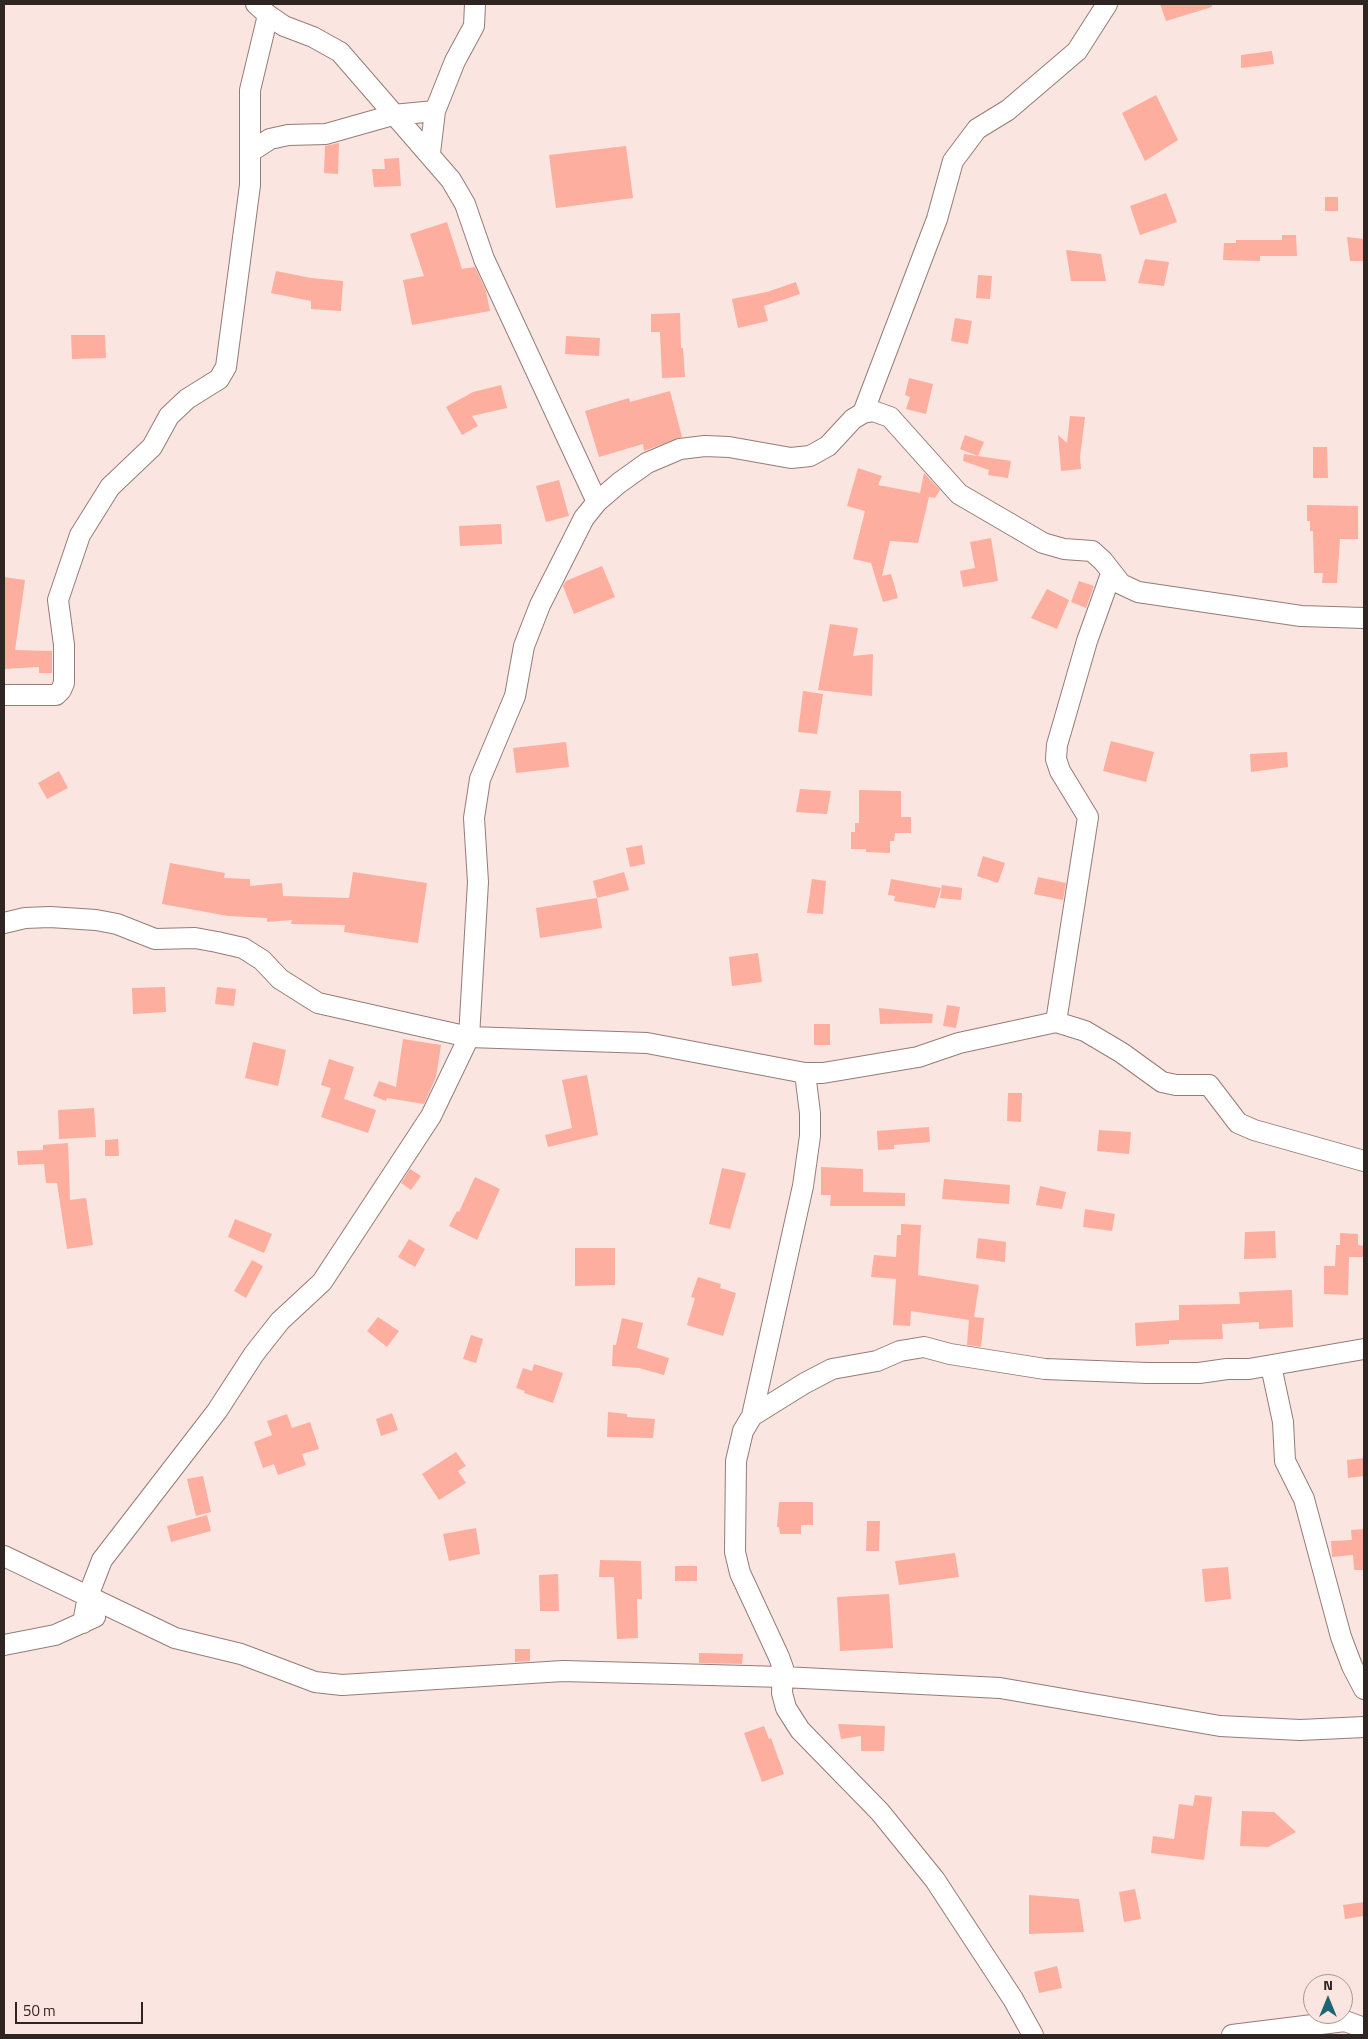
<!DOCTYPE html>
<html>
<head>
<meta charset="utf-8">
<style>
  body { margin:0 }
  #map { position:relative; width:1368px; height:2039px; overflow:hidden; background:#fbe5e0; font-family:"Titillium Web",sans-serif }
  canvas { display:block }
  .frame { position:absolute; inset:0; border:5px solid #2f2523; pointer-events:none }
  .north { position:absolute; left:1303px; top:1974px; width:50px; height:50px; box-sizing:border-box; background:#fbe5e0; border:1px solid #a99894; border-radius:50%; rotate:0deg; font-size:14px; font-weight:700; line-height:20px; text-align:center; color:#2f2523 }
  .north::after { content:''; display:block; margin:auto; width:18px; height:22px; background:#1b6671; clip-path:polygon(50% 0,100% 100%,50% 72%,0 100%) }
  .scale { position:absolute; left:15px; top:2002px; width:128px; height:22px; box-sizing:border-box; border:2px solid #2f2523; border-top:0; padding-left:6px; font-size:15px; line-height:18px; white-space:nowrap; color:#2f2523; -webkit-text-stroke:4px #fbe5e0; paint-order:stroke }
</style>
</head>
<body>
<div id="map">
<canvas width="1368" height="2039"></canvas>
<div class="frame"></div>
<div class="north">N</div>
<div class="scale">50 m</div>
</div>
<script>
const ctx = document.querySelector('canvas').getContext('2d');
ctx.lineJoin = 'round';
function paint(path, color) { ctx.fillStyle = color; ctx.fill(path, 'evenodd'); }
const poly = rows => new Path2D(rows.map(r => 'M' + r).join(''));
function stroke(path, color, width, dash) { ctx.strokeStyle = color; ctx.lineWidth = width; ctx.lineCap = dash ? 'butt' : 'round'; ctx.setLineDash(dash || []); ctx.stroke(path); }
const building = poly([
  [1160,4,1212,4,1212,7,1166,21],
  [1272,51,1274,64,1241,68,1241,55],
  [1156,95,1178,140,1145,161,1122,113],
  [339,143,338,174,324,173,325,146],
  [626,146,633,198,556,208,549,155],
  [399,158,401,186,374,187,372,169,385,169,384,159],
  [1166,193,1177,222,1140,235,1130,206],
  [1325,197,1338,197,1338,211,1325,211],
  [447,222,462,269,475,267,486,291,490,311,412,325,403,280,424,276,410,234],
  [1282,235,1296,235,1297,256,1260,256,1260,261,1223,260,1224,243,1236,243,1236,240,1282,240],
  [1347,237,1364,239,1364,261,1350,261],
  [1066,250,1101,254,1106,281,1071,281],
  [1145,259,1169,262,1164,286,1138,283],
  [276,271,311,278,343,281,341,311,311,309,311,301,271,293],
  [978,275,992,276,990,299,976,298],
  [796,282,800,294,764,306,768,321,738,328,732,299,767,292],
  [680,313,681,348,683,348,685,377,662,378,660,332,651,332,651,314],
  [955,318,972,321,968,344,951,341],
  [71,335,105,335,106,358,72,359],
  [566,336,600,338,599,356,565,354],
  [909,378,933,384,926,414,906,409,910,397,905,395],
  [501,385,507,408,472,416,478,426,462,435,446,407,473,392],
  [670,391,682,437,644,451,643,444,599,457,585,411,629,398,630,402],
  [1070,416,1085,417,1080,457,1081,469,1061,471,1058,435,1067,443],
  [965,435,984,442,978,456,1011,461,1008,478,988,475,989,470,963,461,964,454,978,456,960,449],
  [1313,447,1327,447,1328,478,1313,478],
  [858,468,882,476,878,485,920,493,924,473,940,490,935,498,929,497,918,543,890,541,882,576,891,574,898,598,883,602,871,563,853,559,865,511,847,506],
  [559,480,569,516,546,522,536,486],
  [1307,505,1358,506,1358,539,1340,539,1337,583,1322,583,1323,573,1314,573,1313,531,1310,531,1310,521,1307,521],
  [501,524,502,544,460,546,459,526],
  [991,538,998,581,963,587,960,571,975,568,970,542],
  [602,566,615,597,574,614,563,586,566,581],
  [4,577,25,580,15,650,52,651,52,673,39,673,39,667,4,669],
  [1079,581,1094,586,1086,608,1071,602],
  [1047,589,1069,600,1057,629,1031,618],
  [830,624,858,628,853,656,873,654,872,696,818,690],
  [803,691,823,694,817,734,798,732],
  [1111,741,1154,752,1146,782,1103,771],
  [566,742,569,767,516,773,513,748],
  [1287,752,1288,767,1251,772,1250,754],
  [59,771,68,788,47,799,38,783],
  [800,789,831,791,827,814,796,812],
  [859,790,901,791,901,817,911,817,911,833,895,833,894,841,890,841,890,853,866,852,866,849,851,849,851,832,855,832,855,823,859,823],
  [642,845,645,864,630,867,626,848],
  [983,856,1005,863,998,883,977,876],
  [170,863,225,873,224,878,250,879,250,886,282,883,283,896,349,898,353,872,427,883,418,943,344,932,345,925,291,924,292,920,267,922,267,918,228,916,162,904],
  [624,872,629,890,597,898,593,881],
  [1038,877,1066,883,1063,900,1034,894],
  [812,879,826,881,823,914,807,913],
  [891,879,941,888,935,908,894,901,895,896,888,895],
  [942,885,962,888,961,900,940,898],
  [597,898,602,928,540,938,536,908],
  [758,953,762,982,732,986,729,957],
  [165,987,166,1012,133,1014,132,988],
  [217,987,236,989,234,1006,215,1004],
  [947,1005,960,1007,956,1028,943,1026],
  [879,1008,933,1014,932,1023,880,1024],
  [814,1024,830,1024,830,1045,814,1045],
  [403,1039,441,1045,436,1077,424,1104,387,1098,386,1101,373,1096,379,1081,396,1087],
  [253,1042,286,1050,278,1086,245,1078],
  [329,1059,354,1067,344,1099,376,1110,368,1133,321,1117,331,1088,321,1085],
  [587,1075,598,1135,548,1147,545,1135,572,1128,562,1080],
  [1008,1093,1022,1093,1021,1122,1007,1121],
  [94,1108,96,1137,59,1139,58,1110],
  [929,1127,930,1142,894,1145,894,1149,878,1150,877,1131],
  [1099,1130,1131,1132,1129,1154,1097,1151],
  [118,1139,119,1156,105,1156,105,1140],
  [68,1143,70,1200,86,1198,93,1245,67,1249,57,1183,46,1183,44,1164,18,1165,17,1151,43,1150,43,1145],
  [821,1167,863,1169,863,1192,905,1193,905,1206,830,1206,831,1195,821,1195],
  [722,1168,746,1173,730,1229,709,1224],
  [410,1169,421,1176,411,1190,401,1183],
  [475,1177,500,1189,477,1240,449,1226,457,1211,459,1212],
  [944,1179,1010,1185,1009,1204,942,1199],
  [1040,1186,1066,1192,1062,1209,1036,1205],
  [1085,1209,1115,1214,1112,1231,1083,1227],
  [235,1219,272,1234,264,1253,228,1237],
  [901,1224,921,1225,918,1275,979,1285,974,1317,984,1318,981,1347,967,1345,969,1320,911,1311,910,1326,893,1325,896,1279,871,1277,874,1255,896,1257,897,1235,901,1235],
  [1275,1231,1276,1258,1244,1259,1245,1232],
  [1340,1233,1358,1234,1358,1245,1364,1246,1364,1257,1349,1257,1348,1295,1324,1294,1324,1266,1335,1266,1336,1245,1340,1245],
  [978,1238,1006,1242,1005,1262,976,1258],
  [409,1239,425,1249,415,1267,398,1257],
  [575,1248,615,1248,615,1285,575,1286],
  [252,1260,263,1266,246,1298,234,1291],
  [698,1277,721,1284,720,1288,736,1293,723,1336,687,1325,695,1298,691,1297],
  [1292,1290,1293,1327,1259,1329,1259,1322,1222,1324,1223,1339,1169,1340,1169,1344,1136,1346,1135,1323,1179,1320,1179,1305,1240,1304,1239,1292],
  [378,1317,399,1331,387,1347,367,1331],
  [622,1318,643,1323,637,1348,669,1358,664,1375,639,1368,612,1366,613,1345,616,1345],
  [471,1335,483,1339,476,1363,463,1359],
  [534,1364,563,1373,553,1403,524,1393,525,1391,516,1388,523,1368,532,1371],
  [608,1412,627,1414,627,1417,655,1419,653,1438,607,1437],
  [392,1413,398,1430,381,1436,376,1419],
  [287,1414,292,1428,310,1422,319,1449,302,1454,306,1465,278,1475,274,1464,263,1468,254,1442,272,1435,267,1421],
  [456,1452,466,1466,458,1471,466,1483,439,1500,422,1474],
  [1364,1458,1364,1476,1348,1478,1347,1460],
  [203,1476,211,1512,196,1516,187,1479],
  [779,1502,813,1502,813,1525,801,1525,801,1534,780,1534,779,1527,777,1527],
  [207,1515,211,1531,171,1542,167,1526],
  [867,1521,880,1521,879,1551,866,1551],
  [476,1528,480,1554,449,1561,443,1534],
  [1364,1529,1364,1570,1354,1570,1353,1555,1332,1557,1331,1541,1352,1540,1351,1530],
  [955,1553,959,1577,899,1585,895,1561],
  [600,1560,641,1561,642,1599,637,1599,638,1638,617,1639,614,1577,599,1577],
  [675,1566,697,1566,697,1581,675,1581],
  [1228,1567,1231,1599,1205,1602,1202,1569],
  [558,1574,559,1611,540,1611,539,1575],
  [889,1594,893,1648,840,1651,837,1597],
  [515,1649,530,1649,530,1661,515,1662],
  [699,1653,743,1654,742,1664,699,1663],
  [838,1724,885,1726,884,1751,861,1751,861,1736,841,1739],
  [764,1726,769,1739,771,1738,784,1774,762,1782,744,1733],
  [1195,1795,1212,1797,1204,1860,1151,1853,1153,1836,1174,1839,1179,1804,1193,1806],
  [1242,1811,1274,1812,1296,1832,1268,1847,1240,1846],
  [1135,1889,1141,1919,1124,1922,1119,1892],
  [1029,1895,1079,1899,1084,1932,1029,1934],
  [1364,1902,1364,1916,1345,1919,1343,1905],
  [1057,1966,1062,1988,1039,1993,1034,1972]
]);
const street = poly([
  [256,4,268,15,284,26,313,37,340,52,451,180,465,204,484,259,597,502],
  [250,152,270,139,288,135,326,134,393,115,435,111],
  [430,153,435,111,455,61,474,26,475,4],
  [863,413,937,219,953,161,977,129,1008,110,1077,51,1107,4],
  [4,695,56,695,61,690,64,683,64,645,58,600,80,535,110,487,152,447,169,416,187,399,219,379,226,367,250,185,250,90,268,15],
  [4,923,25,918,50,917,96,920,117,924,155,939,195,938,217,942,243,948,262,960,280,979,318,1003,469,1037,647,1043,805,1073,823,1073,918,1057,959,1043,1056,1022,1085,1031,1122,1053,1162,1082,1176,1085,1209,1085,1238,1123,1254,1130,1364,1161],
  [1056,1022,1088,817,1060,771,1056,759,1057,745,1087,641,1111,574],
  [805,1073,810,1113,810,1136,803,1186,752,1416,743,1431,736,1461,735,1552,740,1573,779,1657,783,1668,782,1693,786,1708,800,1730,880,1812,935,1880,1013,1999,1033,2035],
  [1271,1366,1283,1422,1285,1461,1304,1499,1341,1637,1352,1666,1364,1689],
  [752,1416,805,1383,832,1369,877,1361,900,1351,924,1347,950,1354,1045,1369,1147,1373,1199,1373,1227,1369,1249,1369,1364,1349],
  [4,1556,175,1638,241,1654,315,1682,342,1685,563,1671,783,1677,1000,1688,1220,1726,1300,1730,1364,1727],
  [83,1623,88,1596,102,1560,217,1411,254,1354,280,1321,322,1282,431,1116,469,1037,478,882,474,818,480,779,515,696,524,646,540,605,584,518,597,502,619,483,647,463,680,449,705,446,729,447,791,458,810,456,828,446,853,419,863,413,873,411,890,417,959,494,1043,543,1064,549,1092,551,1103,561,1121,584,1138,592,1301,616,1364,618],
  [4,1645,55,1635,95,1617],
  [1232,2035,1345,2021,1364,2028]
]);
paint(building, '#fdae9e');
stroke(street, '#957c77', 22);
stroke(street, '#fff', 20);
</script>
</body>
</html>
